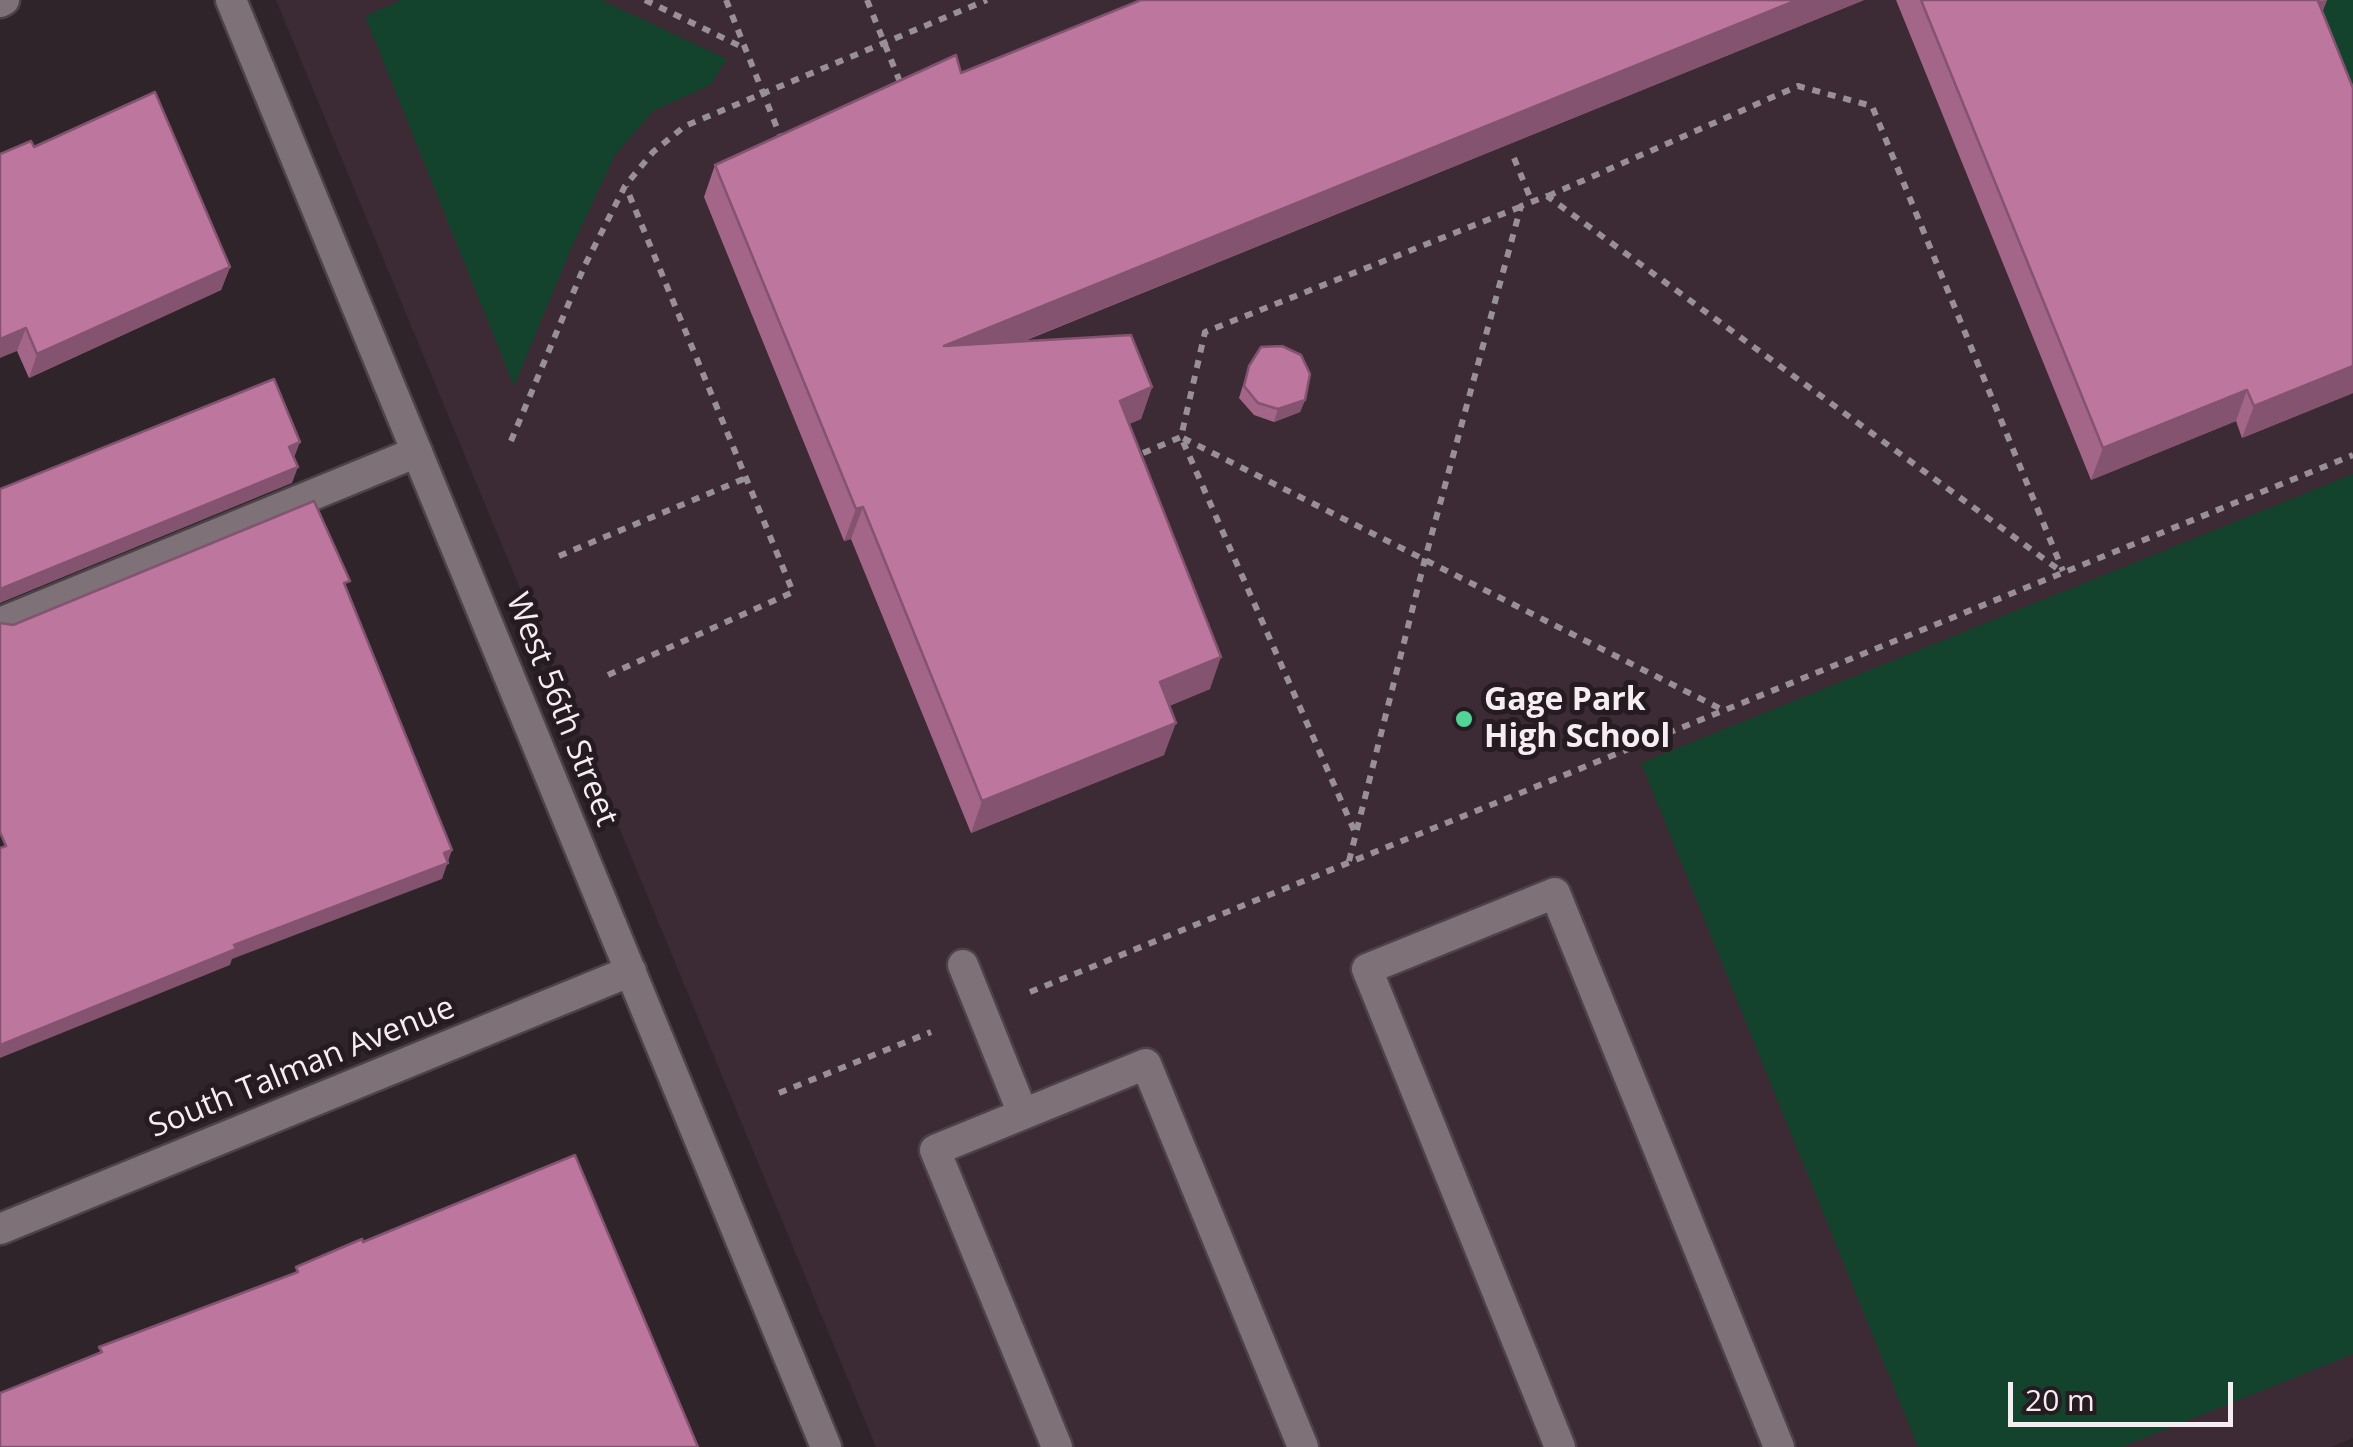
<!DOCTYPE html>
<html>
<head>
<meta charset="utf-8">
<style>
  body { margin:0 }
  #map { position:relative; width:2353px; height:1447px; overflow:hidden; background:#2f242a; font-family:"Open Sans",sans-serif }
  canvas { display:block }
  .scale { position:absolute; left:2008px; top:1382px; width:225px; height:45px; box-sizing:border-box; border:5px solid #f5edf1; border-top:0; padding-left:12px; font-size:30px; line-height:35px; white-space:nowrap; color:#f5edf1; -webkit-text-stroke:8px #251b20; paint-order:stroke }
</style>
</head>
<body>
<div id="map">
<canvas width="2353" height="1447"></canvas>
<div class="scale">20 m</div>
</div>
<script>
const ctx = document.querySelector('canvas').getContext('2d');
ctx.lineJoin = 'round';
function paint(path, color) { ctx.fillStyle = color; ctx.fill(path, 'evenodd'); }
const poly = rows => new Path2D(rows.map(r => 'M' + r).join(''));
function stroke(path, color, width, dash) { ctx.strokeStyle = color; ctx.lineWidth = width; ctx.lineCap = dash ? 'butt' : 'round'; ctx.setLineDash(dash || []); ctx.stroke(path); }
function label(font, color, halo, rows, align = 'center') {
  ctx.font = font + ' "Open Sans",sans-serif'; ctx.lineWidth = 10; ctx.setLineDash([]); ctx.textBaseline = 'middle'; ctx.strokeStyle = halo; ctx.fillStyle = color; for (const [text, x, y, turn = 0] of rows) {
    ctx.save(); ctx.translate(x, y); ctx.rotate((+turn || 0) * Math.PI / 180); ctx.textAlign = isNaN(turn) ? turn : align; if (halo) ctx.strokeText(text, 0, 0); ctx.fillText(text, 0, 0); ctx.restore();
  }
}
const built = poly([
  [276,0,2353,0,2353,1438,2331,1447,876,1447]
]);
const green = poly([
  [402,0,601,0,727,59,710,85,653,111,615,155,570,251,514,386,365,16],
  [2310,0,2353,0,2353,111],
  [2353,474,2353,1354,2122,1447,1918,1447,1641,763]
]);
const path = poly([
  [645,0,744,48],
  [726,0,783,143],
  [867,0,902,87],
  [1514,158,1532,202],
  [1548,196,1798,86,1872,106,2063,571],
  [511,441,584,267,625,186,653,152,685,126,987,0],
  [1143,453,1181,437,1205,332,1520,207],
  [559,556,746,478],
  [608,675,793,592,626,187],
  [1354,830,1181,437,1723,710],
  [1349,861,1425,559,1521,206,1547,196,2062,572],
  [1030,992,2353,455],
  [779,1093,931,1032]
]);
const lane = poly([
  [0,623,417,452],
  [963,965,1023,1114],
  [1057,1447,935,1150,1146,1064,1303,1447],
  [1560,1447,1367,969,1555,893,1779,1447]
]);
const street = poly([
  [231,0,826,1447],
  [0,2,4,0],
  [0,1229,631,971]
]);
const wall = poly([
  [1141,0,1864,0,1022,342,1152,387,1141,419,1129,424,1210,689,1169,706,1164,755,971,833,851,539,844,541,704,197,715,165,961,73],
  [1896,0,2327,0,2322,12,2353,393,2242,438,2236,421,2091,480],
  [34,147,230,267,221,290,29,378,17,351],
  [1249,366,1305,400,1300,412,1274,422,1254,415,1239,398]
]);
const shadedWall = poly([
  [1797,0,1864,0,932,378,944,346],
  [2327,0,2316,28,2318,1],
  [230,267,221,290,29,378,37,354],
  [26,328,17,351,0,358,0,339],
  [2353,366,2353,393,2242,438,2254,406],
  [1152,387,1141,419,1108,433,1120,401],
  [2247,390,2236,421,2091,480,2103,448],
  [1305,400,1300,412,1274,422,1278,409],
  [300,442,294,458,289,447],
  [298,467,292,483,0,603,0,589],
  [863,507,851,539,844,541,856,509],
  [1221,657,1210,689,1148,714,1160,682],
  [1176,723,1164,755,971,833,982,801],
  [452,850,442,879,232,959,230,965,0,1058,0,1045,234,945,444,853]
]);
const building = poly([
  [1141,0,1797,0,944,346,1131,335,1152,387,1120,401,1221,657,1160,682,1176,723,982,801,863,507,856,509,715,165,956,55,961,73,1141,0],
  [1921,0,2319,0,2318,1,2353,88,2353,366,2254,406,2247,390,2103,448,1921,0],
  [155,92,230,267,37,354,26,328,0,339,0,154,31,141,34,147,155,92],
  [1282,346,1301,355,1310,374,1305,400,1278,409,1258,403,1244,386,1249,366,1261,347,1282,346],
  [274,379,300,442,289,447,298,467,0,589,0,489,274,379],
  [314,501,350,581,344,583,452,850,444,853,448,863,234,945,236,949,0,1045,0,848,6,846,0,832,0,623,13,625,314,501],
  [575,1155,698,1447,0,1447,0,1393,102,1352,99,1347,298,1272,296,1267,362,1239,363,1242,575,1155]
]);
const markers = [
  [1464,719,10,"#52d397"]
];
const poiNames = [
  ["Gage Park",1484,701],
  ["High School",1484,738]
];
const streetNames = [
  ["West 56th Street",561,710,68],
  ["South Talman Avenue",302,1068,-22]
];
paint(built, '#3c2b34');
paint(green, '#14432d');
stroke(lane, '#4c4348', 35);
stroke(street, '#4c4348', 35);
stroke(path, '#999095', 6, [8, 8]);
stroke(lane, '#7e7178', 30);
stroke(street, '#7e7178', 30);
paint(wall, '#a36688');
paint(shadedWall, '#84536f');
paint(building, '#bd779e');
stroke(building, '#84536f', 2.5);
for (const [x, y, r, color] of markers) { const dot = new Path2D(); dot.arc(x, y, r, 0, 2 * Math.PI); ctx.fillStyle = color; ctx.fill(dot); stroke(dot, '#251b20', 4); }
label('bold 32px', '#f5edf1', '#251b20', poiNames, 'left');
label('32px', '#f5edf1', '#251b20', streetNames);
</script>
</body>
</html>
